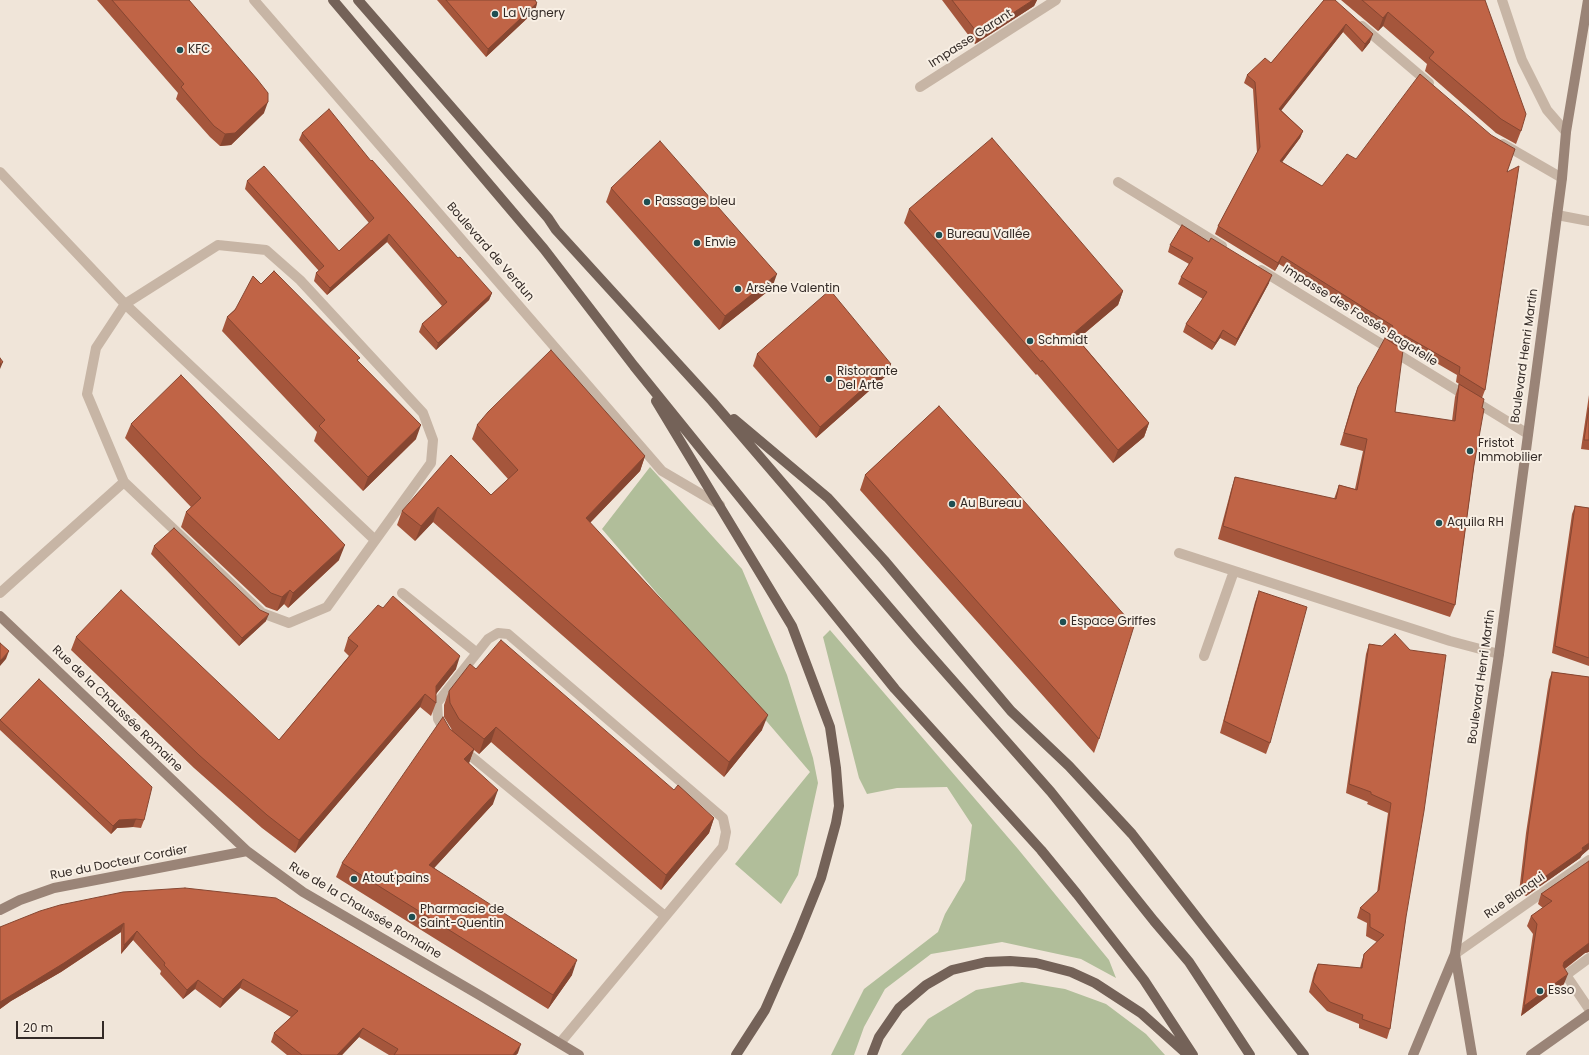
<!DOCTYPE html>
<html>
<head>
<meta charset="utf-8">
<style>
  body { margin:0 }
  #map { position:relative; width:1589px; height:1055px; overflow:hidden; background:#f0e5d9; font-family:Poppins,sans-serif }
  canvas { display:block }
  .scale { position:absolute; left:16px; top:1021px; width:88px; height:18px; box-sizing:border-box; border:2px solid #332a26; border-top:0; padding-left:5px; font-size:12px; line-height:14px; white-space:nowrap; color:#332a26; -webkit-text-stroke:3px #f8efe4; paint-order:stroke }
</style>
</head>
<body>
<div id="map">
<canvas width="1589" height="1055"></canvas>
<div class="scale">20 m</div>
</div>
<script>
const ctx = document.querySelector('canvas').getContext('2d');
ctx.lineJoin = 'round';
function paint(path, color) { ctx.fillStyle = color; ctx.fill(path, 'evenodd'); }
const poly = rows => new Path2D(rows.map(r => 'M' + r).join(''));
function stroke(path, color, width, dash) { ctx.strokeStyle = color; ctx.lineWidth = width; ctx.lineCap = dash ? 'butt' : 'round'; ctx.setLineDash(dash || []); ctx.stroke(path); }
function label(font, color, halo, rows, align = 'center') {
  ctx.font = font + ' Poppins,sans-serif'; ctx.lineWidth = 4; ctx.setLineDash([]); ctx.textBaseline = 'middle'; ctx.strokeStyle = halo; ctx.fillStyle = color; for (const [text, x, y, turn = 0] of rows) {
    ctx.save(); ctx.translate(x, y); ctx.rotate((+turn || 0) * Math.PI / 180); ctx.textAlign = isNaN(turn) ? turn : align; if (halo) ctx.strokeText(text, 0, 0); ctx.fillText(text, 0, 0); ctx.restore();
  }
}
const green = poly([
  [650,467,742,569,787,675,813,758,818,783,798,875,781,904,735,864,810,772,602,529],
  [830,630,1018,849,1109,960,1116,978,1081,959,1002,942,931,954,885,989,864,1027,854,1055,831,1055,864,989,938,932,945,914,965,880,972,825,947,787,897,788,867,794,859,778,823,637],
  [1022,982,1065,989,1106,1004,1146,1034,1165,1055,901,1055,928,1019,976,990]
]);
const lane = poly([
  [0,172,125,304,375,540],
  [218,245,266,250,300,280,423,413,433,440,431,463,327,607,289,623,262,613,124,482,87,394,96,348,125,304,218,245],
  [0,593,124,482],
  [402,593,477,653],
  [446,733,438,719,437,703,488,639,498,633,508,634,723,818,726,832,723,847,560,1043],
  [461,748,665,916],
  [1589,958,1566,975,1589,1009]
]);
const street = poly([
  [254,0,662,471,720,505],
  [1502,0,1522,60,1547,110,1566,132],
  [1362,26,1429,83],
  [920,87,1056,0],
  [1503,144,1562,178],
  [1118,182,1222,246],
  [1557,215,1589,221],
  [1261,270,1528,434],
  [1179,553,1450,641,1499,654],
  [1204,656,1234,571],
  [1455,954,1589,860]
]);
const secondary = poly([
  [0,616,247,851,303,892,481,996,579,1055],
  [0,910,20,900,54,888,247,851],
  [1455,954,1472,1055],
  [1413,1055,1455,954,1499,654,1562,178,1566,132,1588,0],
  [1531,1055,1589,1014]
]);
const primary = poly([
  [333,0,544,249,634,366,895,689,1041,850,1077,894,1144,980,1193,1055],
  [358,0,548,218,556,230,712,401,917,640,1051,792,1154,921,1189,962,1250,1055],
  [656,401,792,626,830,727,836,768,839,806,836,823,821,878,798,935,765,1010,736,1055],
  [734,419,828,498,884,560,1011,711,1069,766,1132,834,1304,1055],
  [872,1055,879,1037,899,1008,926,985,952,970,986,962,1010,961,1036,963,1071,972,1095,983,1141,1013,1188,1055]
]);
const wall = poly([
  [97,0,189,0,264,113,231,145,220,146,210,137,176,99,178,93],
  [437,0,535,0,537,3,535,11,486,57],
  [942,0,1037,0,1034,6,975,44],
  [1324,0,1370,42,1362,52,1343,32,1281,110,1303,131,1300,138,1282,162,1322,186,1356,159,1507,172,1485,390,1482,398,1482,408,1455,605,1450,617,1218,539,1231,490,1235,477,1334,499,1339,485,1355,489,1363,451,1340,445,1353,400,1358,387,1387,339,1389,333,1279,264,1275,271,1215,234,1218,226,1257,153,1253,89,1244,83,1247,75,1271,63],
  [1402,343,1457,375,1456,382,1459,384,1455,397,1452,421,1395,412,1401,348],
  [1341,0,1485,0,1521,131,1516,144,1496,133,1425,71,1427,64,1383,26,1378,31],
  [302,133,371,161,458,258,492,293,489,300,436,350,419,332,422,324,442,306,387,242,327,295,314,281,316,273,319,271,245,189,247,181,339,251,369,223,299,140],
  [611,188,772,288,719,330,606,202],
  [909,209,1123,291,1118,305,1078,339,1149,423,1144,437,1113,463,1037,374,1036,375,904,223],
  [1170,245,1269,283,1235,346,1220,338,1212,350,1183,332,1186,324,1203,299,1178,284,1181,277,1189,264,1168,252],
  [261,284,358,361,416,439,363,491,314,441,317,432,222,331,227,317],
  [757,354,887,375,816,438,753,366],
  [1589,395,1589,450,1581,449],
  [939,406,1099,739,1094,753,860,490,865,475],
  [131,424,339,560,288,608,284,604,277,611,266,607,181,527,186,512,191,507,125,438],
  [477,425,645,456,640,471,590,523,762,730,724,777,433,522,415,541,397,525,402,511,491,495,508,479,472,439],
  [1575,506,1589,508,1589,666,1552,653,1572,514],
  [154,546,266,621,239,646,151,554],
  [1259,591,1270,743,1266,754,1220,733,1255,602],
  [76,637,279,740,349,656,344,651,348,638,456,669,436,694,436,703,431,716,420,707,295,853,262,828,194,768,71,650],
  [1369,644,1382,646,1406,917,1390,1029,1387,1039,1359,1028,1359,1024,1327,1011,1309,992,1314,973,1318,964,1360,968,1361,964,1364,954,1377,942,1366,936,1367,923,1357,918,1360,908,1377,893,1388,813,1367,804,1368,802,1346,793,1366,654],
  [476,669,674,790,714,818,709,833,661,890,491,742,479,754,474,750,469,763,493,804,434,868,572,975,548,1009,336,877,342,863,450,729,452,730,444,717,444,705,449,691],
  [1552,672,1589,677,1589,849,1582,855,1580,858,1526,896,1519,892,1526,833,1549,680],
  [0,720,144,820,141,828,133,827,117,828,111,834,0,730],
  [1589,861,1589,952,1585,953,1565,969,1564,984,1521,1016,1533,934,1527,926,1531,916,1543,908,1538,904,1541,894],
  [123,892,518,1053,516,1055,389,1055,359,1037,342,1055,287,1055,271,1042,274,1033,291,1017,240,988,220,1008,195,989,183,999,160,974,161,971,133,940,121,954,121,932,61,972,11,1001,0,1009,0,927]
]);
const shadedWall = poly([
  [1033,0,1037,0,1034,6,975,44,979,35],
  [537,3,535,11,486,57,488,49],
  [1388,12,1383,26,1378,31,1383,18],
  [1346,24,1343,32,1277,116,1279,109],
  [1373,34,1370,42,1362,52,1365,44],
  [268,102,264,113,231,145,220,146,225,134],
  [1303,131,1300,138,1277,169,1280,161],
  [389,234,387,242,327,295,330,288],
  [1282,256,1279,264,1275,271,1278,263],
  [777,274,772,288,719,330,725,316],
  [1272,275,1269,283,1235,346,1237,339],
  [1123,291,1118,305,1068,347,1073,334],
  [492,293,489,300,436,350,438,343],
  [1223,330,1220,338,1212,350,1215,343],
  [3,362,0,369,0,364],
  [891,364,887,375,816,438,820,427],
  [1149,423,1144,437,1113,463,1118,450],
  [421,425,416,439,363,491,368,477],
  [645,456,640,471,580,533,586,518],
  [438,507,433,522,415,541,421,526],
  [345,545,339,560,288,608,293,593],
  [290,590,284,604,277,611,282,597],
  [269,614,266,621,239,646,242,638],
  [9,651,6,659,0,666,0,661],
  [460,656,456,669,432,699,436,686],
  [425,694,420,707,295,853,299,840],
  [768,715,762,730,724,777,729,762],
  [496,727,491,742,479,754,484,739],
  [474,749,469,763,464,759],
  [498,790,493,804,424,879,429,865],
  [714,818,709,833,661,890,666,875],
  [136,819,133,827,117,828,111,834,113,826,119,820],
  [1589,843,1589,849,1582,855,1580,858,1526,896,1529,888],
  [124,923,121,932,61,972,11,1001,0,1009,0,1002],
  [137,931,133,940,121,954,124,945],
  [1589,943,1589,952,1585,953,1560,972,1564,962],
  [577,960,572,975,548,1009,553,995],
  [1568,974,1564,984,1521,1016,1524,1006],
  [243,979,240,988,220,1008,223,999],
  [198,980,195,989,183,999,187,990],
  [363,1028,359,1037,342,1055,337,1055],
  [521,1044,518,1053,516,1055,513,1055]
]);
const building = poly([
  [112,0,189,0,257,79,268,93,268,102,235,133,225,134,214,126,181,87,184,84,112,0],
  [446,0,535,0,537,3,488,49,446,0],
  [952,0,1033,0,979,35,952,0],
  [1324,0,1335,0,1373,34,1365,44,1346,24,1279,109,1303,131,1280,161,1322,186,1347,154,1356,159,1420,74,1491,135,1515,149,1507,172,1519,166,1485,390,1459,374,1460,367,1404,335,1403,340,1390,332,1393,326,1282,256,1278,263,1218,226,1260,147,1255,82,1247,75,1265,58,1271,63,1324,0],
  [1362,0,1485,0,1526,114,1521,131,1501,119,1429,58,1434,52,1388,12,1383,18,1362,0],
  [329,109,371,161,372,160,458,258,460,257,492,293,438,343,422,324,447,302,389,234,330,288,316,273,324,266,247,181,264,166,339,251,374,218,302,133,329,109],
  [992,138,1123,291,1073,334,1149,423,1118,450,1042,360,1041,362,909,209,992,138],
  [660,141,777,274,725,316,611,188,660,141],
  [1182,225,1209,242,1211,238,1272,275,1237,339,1223,330,1215,343,1186,324,1207,292,1181,277,1193,258,1170,245,1182,225],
  [274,271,360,358,357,360,421,425,368,477,319,426,325,420,227,317,235,310,253,276,261,284,274,271],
  [830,290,891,364,820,427,757,354,830,290],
  [1385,338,1403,350,1395,412,1455,421,1459,384,1484,399,1482,408,1484,409,1474,465,1455,605,1223,526,1235,477,1336,499,1339,485,1357,490,1367,439,1344,433,1358,387,1385,338],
  [551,350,645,456,586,518,768,715,729,762,438,507,421,526,402,511,451,455,491,495,518,470,477,425,488,412,551,350],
  [0,358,3,362,0,364,0,358],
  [181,375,345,545,293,593,290,590,282,597,271,593,186,512,201,498,131,424,181,375],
  [939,406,1003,477,1134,626,1099,739,865,475,939,406],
  [1589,408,1589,440,1584,440,1589,408],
  [1575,506,1589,508,1589,658,1555,646,1575,506],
  [174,528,260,610,269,614,242,638,154,546,174,528],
  [121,590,279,740,358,646,348,638,378,605,383,608,393,596,460,656,436,686,436,703,425,694,299,840,267,815,199,755,76,637,121,590],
  [1259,591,1307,607,1270,743,1224,721,1259,591],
  [1395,634,1410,650,1446,655,1424,811,1406,917,1390,1029,1362,1019,1363,1015,1330,1002,1313,982,1318,964,1362,968,1364,954,1384,935,1370,927,1370,914,1360,908,1379,890,1391,803,1371,794,1371,792,1349,784,1369,644,1382,646,1395,634],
  [501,640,674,790,678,785,714,818,666,875,496,727,484,739,459,719,450,703,449,691,470,664,476,669,501,640],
  [0,643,9,651,0,661,0,643],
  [1552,672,1589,677,1589,843,1582,848,1583,850,1529,888,1522,884,1529,825,1552,672],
  [39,679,152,787,144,820,136,819,119,820,113,826,0,720,39,679],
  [443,717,450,729,474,749,464,759,498,790,429,865,577,960,553,995,342,863,443,717],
  [1589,861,1589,943,1564,962,1563,966,1568,974,1524,1006,1537,924,1531,916,1552,901,1541,894,1589,861],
  [185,888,276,898,521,1044,513,1055,394,1055,398,1049,363,1028,337,1055,302,1055,274,1033,298,1011,243,979,223,999,198,980,187,990,164,965,165,963,137,931,124,945,124,923,64,963,15,993,0,1002,0,927,40,911,60,905,123,892,185,888]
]);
const markers = [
  [495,14,4,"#1e4f52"],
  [180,50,4,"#1e4f52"],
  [647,202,4,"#1e4f52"],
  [939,235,4,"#1e4f52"],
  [697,243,4,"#1e4f52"],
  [738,289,4,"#1e4f52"],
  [1030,341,4,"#1e4f52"],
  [829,379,4,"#1e4f52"],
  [1470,451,4,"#1e4f52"],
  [952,504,4,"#1e4f52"],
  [1439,523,4,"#1e4f52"],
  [1063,622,4,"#1e4f52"],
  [354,879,4,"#1e4f52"],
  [412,917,4,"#1e4f52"],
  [1540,991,4,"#1e4f52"]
];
const poiNames = [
  ["La Vignery",503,14],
  ["KFC",188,50],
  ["Passage bleu",655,202],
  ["Bureau Vallée",947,235],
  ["Envie",705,243],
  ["Arsène Valentin",746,289],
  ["Schmidt",1038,341],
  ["Ristorante",837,372],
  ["Del Arte",837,386],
  ["Fristot",1478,444],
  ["Immobilier",1478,458],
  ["Au Bureau",960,504],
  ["Aquila RH",1447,523],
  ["Espace Griffes",1071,622],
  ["Atout'pains",362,879],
  ["Pharmacie de",420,910],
  ["Saint-Quentin",420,924],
  ["Esso",1548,991]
];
const streetNames = [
  ["Impasse Garant",971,39,-33],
  ["Boulevard de Verdun",490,252,49],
  ["Impasse des Fossés Bagatelle",1360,316,32],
  ["Boulevard Henri Martin",1525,356,-82],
  ["Boulevard Henri Martin",1482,677,-82],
  ["Rue de la Chaussée Romaine",117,709,44],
  ["Rue du Docteur Cordier",119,863,-11],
  ["Rue Blanqui",1515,896,-35],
  ["Rue de la Chaussée Romaine",365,911,31]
];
paint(green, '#b1be9a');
stroke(lane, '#c7b5a5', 10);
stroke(street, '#c7b5a5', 10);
stroke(secondary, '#9a8477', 10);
stroke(primary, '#746258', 10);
paint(wall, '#a5563c');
paint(shadedWall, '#864631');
paint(building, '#c06446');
stroke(building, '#864631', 1);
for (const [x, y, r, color] of markers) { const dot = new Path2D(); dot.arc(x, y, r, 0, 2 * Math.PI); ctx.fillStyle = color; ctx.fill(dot); stroke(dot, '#f8efe4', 1.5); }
label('12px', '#332a26', '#f8efe4', poiNames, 'left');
label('12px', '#332a26', '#f8efe4', streetNames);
</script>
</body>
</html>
